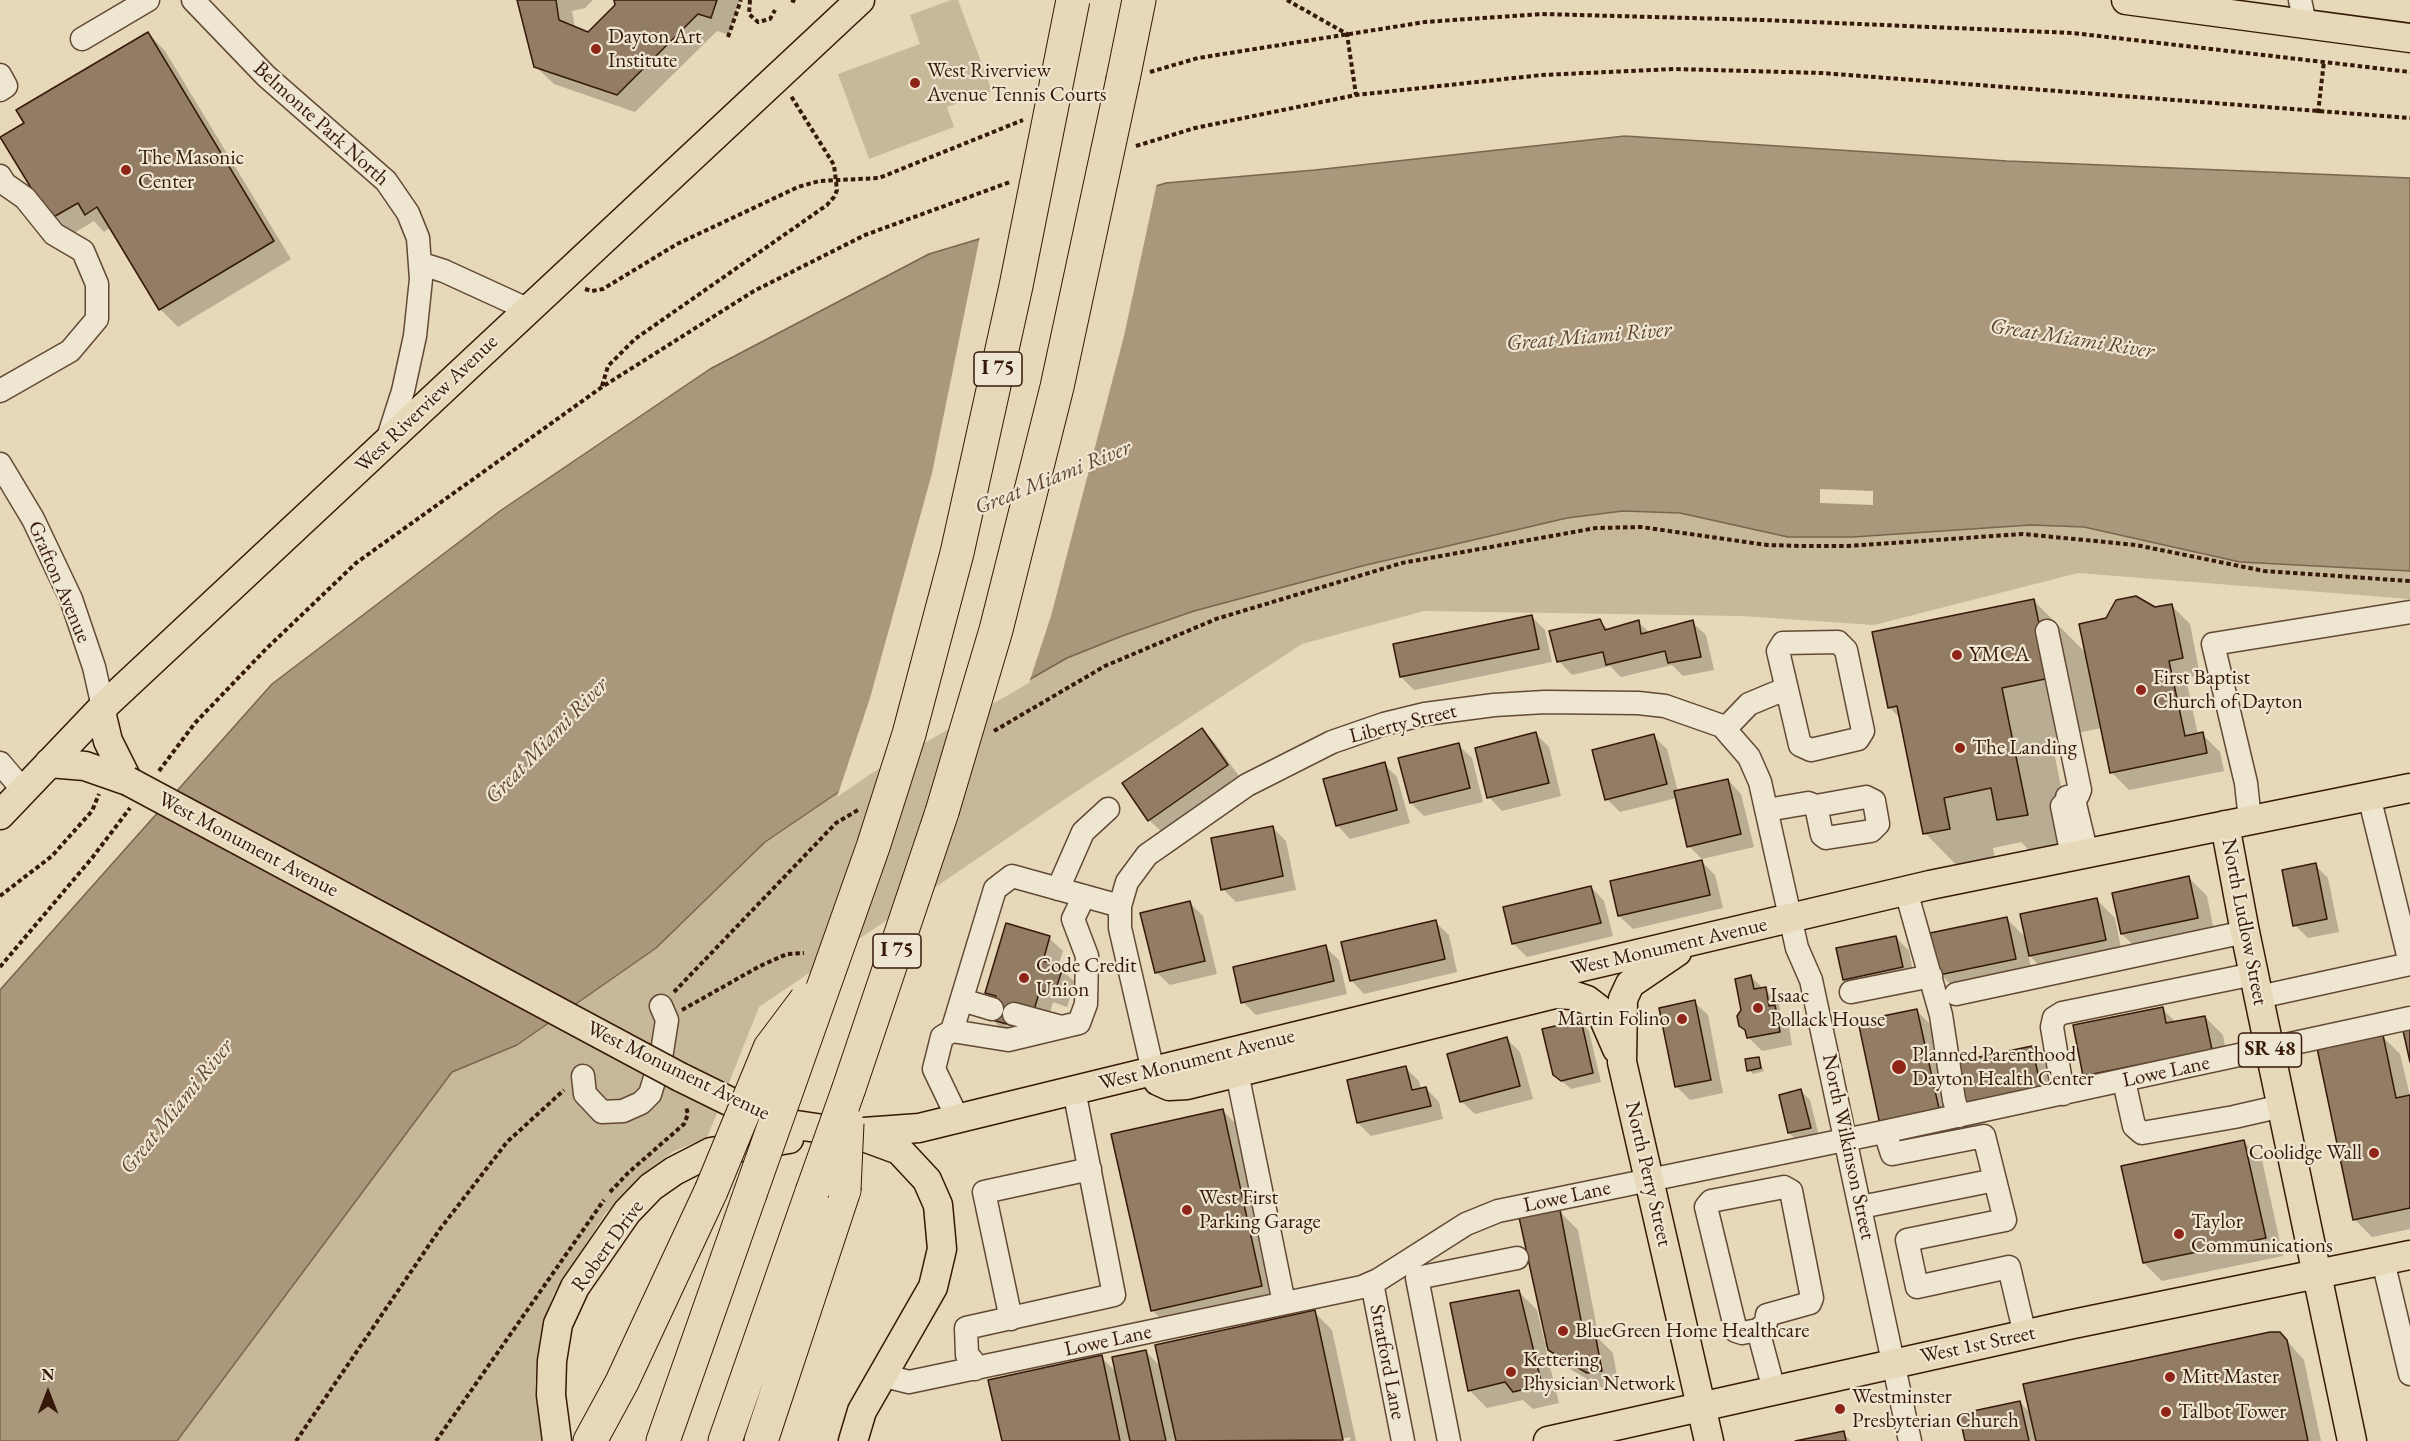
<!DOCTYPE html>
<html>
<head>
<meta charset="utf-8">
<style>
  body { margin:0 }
  #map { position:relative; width:2410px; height:1441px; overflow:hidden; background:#e6d8b8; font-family:"EB Garamond",serif }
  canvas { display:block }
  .north { position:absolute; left:18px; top:1363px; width:60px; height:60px; -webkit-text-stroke:4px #efe6d1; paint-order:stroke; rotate:0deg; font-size:16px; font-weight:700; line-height:24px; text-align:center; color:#361909 }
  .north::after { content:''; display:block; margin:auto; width:21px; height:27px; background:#361909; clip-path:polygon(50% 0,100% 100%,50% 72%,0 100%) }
</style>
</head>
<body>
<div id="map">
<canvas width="2410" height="1441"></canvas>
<div class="north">N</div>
</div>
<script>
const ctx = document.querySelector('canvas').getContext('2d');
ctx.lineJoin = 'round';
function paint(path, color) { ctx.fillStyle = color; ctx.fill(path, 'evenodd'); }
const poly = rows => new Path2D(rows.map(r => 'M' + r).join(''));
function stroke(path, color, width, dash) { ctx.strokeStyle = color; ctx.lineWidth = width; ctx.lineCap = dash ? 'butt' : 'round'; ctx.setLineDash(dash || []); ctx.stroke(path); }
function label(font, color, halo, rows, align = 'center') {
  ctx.font = font + ' "EB Garamond",serif'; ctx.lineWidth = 4.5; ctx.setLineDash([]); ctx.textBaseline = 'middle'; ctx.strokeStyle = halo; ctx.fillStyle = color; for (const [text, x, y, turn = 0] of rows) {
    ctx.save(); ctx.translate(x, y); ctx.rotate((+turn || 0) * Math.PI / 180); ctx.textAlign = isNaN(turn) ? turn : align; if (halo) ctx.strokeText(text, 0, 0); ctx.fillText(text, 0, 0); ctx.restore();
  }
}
const green = poly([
  [951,0,958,0,992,91,947,107,954,127,869,159,838,74,920,44,910,15],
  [1623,511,1680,513,1788,537,1853,537,2031,525,2084,527,2240,562,2410,571,2410,599,2078,573,1874,625,1741,616,1424,611,1302,644,1071,795,759,1007,707,1138,674,1151,648,1170,605,1214,553,1295,540,1336,535,1387,542,1441,177,1441,451,1072,541,1028,656,948,765,842,871,770,1067,658,1122,636,1194,611,1362,566,1567,518]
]);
const water = poly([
  [1625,136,2007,161,2410,178,2410,571,2240,562,2084,527,2031,525,1853,537,1788,537,1680,513,1623,511,1567,518,1362,566,1194,611,1122,636,1067,658,871,770,765,842,656,948,517,1045,452,1072,177,1441,0,1441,0,990,272,684,500,511,710,369,929,254,1166,183,1315,170,1625,136]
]);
const pier = poly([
  [1157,183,1124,336,1051,616,1029,683,872,773,837,797,870,698,932,473,980,236],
  [1820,489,1873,491,1873,505,1820,503]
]);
const shadow = poly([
  [519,0,593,0,585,8,572,11,575,28,589,33,616,6,616,2,612,0,740,0,729,35,717,31,635,112,554,84,535,66],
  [148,33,165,51,291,259,178,327,160,309,111,227,104,232,94,221,69,236,51,219],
  [2033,600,2087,654,2155,609,2172,606,2190,624,2200,675,2186,678,2198,735,2202,734,2220,752,2224,771,2129,790,2111,772,2102,728,2051,738,2077,864,2049,870,2021,842,1993,848,1999,879,1975,884,1925,833,1902,720,1889,707],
  [1532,617,1545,630,1552,662,1414,690,1401,677],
  [1599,620,1609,630,1638,622,1650,633,1692,622,1706,635,1714,670,1683,676,1672,665,1621,677,1610,666,1572,675,1559,661],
  [1202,730,1215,743,1241,779,1163,833,1149,820,1124,784],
  [1536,734,1549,747,1561,796,1502,811,1489,797],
  [1653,736,1667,749,1678,792,1728,780,1741,794,1754,847,1702,859,1689,846,1677,798,1620,812,1607,799],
  [1458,745,1472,758,1483,802,1424,816,1411,803],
  [1384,764,1397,777,1410,823,1350,839,1337,825],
  [1272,827,1286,841,1296,890,1236,902,1223,889],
  [1701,861,1715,875,1723,908,1633,929,1619,916],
  [2315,865,2328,878,2339,932,2308,938,2295,925],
  [2189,878,2207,896,2215,936,2140,952,2122,934],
  [1591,887,1604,901,1613,936,1527,957,1513,943],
  [2097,900,2115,918,2123,958,2048,974,2028,954,2033,977,1958,992,1940,974,2007,919,2027,939],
  [1190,903,1203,916,1217,974,1170,985,1156,972],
  [1435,922,1449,935,1457,972,1364,994,1351,980],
  [1896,937,1909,951,1915,981,1858,993,1844,980],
  [1049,938,1063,951,1058,967,1075,982,1067,1007,1053,1002,1047,1023,1024,1038,1004,1032,991,1018,996,1002,986,992],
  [1005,1022,1018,1026,1017,1029,1005,1025],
  [1325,947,1339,960,1347,994,1256,1015,1243,1002],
  [1751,977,1778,1002,1781,1013,1788,1020,1792,1045,1762,1051,1748,1037,1743,1011],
  [1694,1002,1708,1015,1723,1093,1690,1100,1677,1087],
  [2162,1009,2177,1023,2205,1017,2223,1035,2229,1068,2102,1093,2084,1075],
  [1917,1011,1930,1024,1952,1126,1895,1138],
  [1581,1022,1589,1031,1601,1082,1571,1089,1554,1074],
  [2382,1036,2400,1054,2410,1096,2410,1229,2372,1237,2354,1219],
  [1507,1039,1520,1052,1533,1099,1475,1114,1461,1101],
  [2032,1048,2045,1061,2054,1101,1979,1117],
  [1758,1058,1764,1071,1753,1074,1749,1070],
  [1406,1068,1419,1081,1421,1089,1426,1088,1439,1102,1443,1119,1371,1136,1358,1123],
  [1801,1091,1810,1100,1819,1136,1798,1141,1789,1133],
  [1223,1111,1241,1129,1280,1304,1170,1328,1152,1310],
  [2244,1142,2262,1160,2283,1256,2162,1281,2144,1263],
  [1560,1212,1578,1230,1599,1339,1613,1353,1619,1388,1606,1390,1568,1368,1545,1346,1559,1403,1533,1409,1523,1400,1487,1408,1469,1390,1519,1292,1537,1310,1545,1343,1547,1342],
  [1314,1312,1332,1330,1356,1441,1346,1441,1350,1440,1350,1437,1332,1441,1003,1441,1101,1357,1117,1373,1145,1351,1161,1367],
  [2280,1333,2304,1360,2321,1441,1966,1441,2020,1402,2031,1414],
  [1843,1433,1851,1441,1802,1441]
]);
const building = poly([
  [517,0,556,0,559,20,588,32,615,5,614,0,717,0,711,18,698,14,617,95,534,67,517,0],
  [148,32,274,241,159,310,97,207,85,215,78,203,50,219,0,137,24,123,16,110,148,32],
  [2136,596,2155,607,2172,604,2183,658,2169,661,2185,736,2203,732,2207,753,2110,773,2079,624,2106,618,2116,600,2136,596],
  [2034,599,2050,678,2002,688,2028,815,1997,820,1991,788,1944,798,1950,829,1923,834,1897,706,1888,708,1872,632,2034,599],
  [1532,615,1539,649,1400,677,1393,644,1532,615],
  [1600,619,1605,630,1639,620,1641,634,1693,620,1701,657,1668,663,1665,651,1606,665,1603,652,1557,662,1549,631,1600,619],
  [1202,728,1228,765,1148,821,1122,783,1202,728],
  [1536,732,1549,783,1487,798,1475,748,1536,732],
  [1654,734,1667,784,1605,800,1592,750,1654,734],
  [1459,743,1470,788,1410,803,1398,758,1459,743],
  [1385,762,1397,810,1336,826,1323,779,1385,762],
  [1728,779,1741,834,1687,847,1674,791,1728,779],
  [1273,826,1283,876,1221,890,1211,838,1273,826],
  [1702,860,1710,895,1618,916,1610,881,1702,860],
  [2316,863,2327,919,2293,926,2282,870,2316,863],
  [2189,876,2198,918,2121,934,2112,893,2189,876],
  [1591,886,1601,923,1512,944,1503,907,1591,886],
  [2097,898,2106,940,2029,956,2020,914,2097,898],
  [1190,901,1205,961,1155,973,1140,913,1190,901],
  [2007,917,2016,959,1939,975,1930,933,2007,917],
  [1436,920,1445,959,1350,981,1341,942,1436,920],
  [1006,923,1050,936,1043,961,1063,967,1054,995,1040,990,1034,1010,1017,1005,1010,1025,989,1019,996,996,985,993,1006,923],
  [1896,936,1903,967,1843,980,1836,948,1896,936],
  [1326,945,1334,981,1241,1003,1233,967,1326,945],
  [1751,975,1754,989,1766,987,1769,1006,1775,1005,1780,1032,1747,1038,1745,1030,1739,1026,1737,1016,1741,1010,1735,979,1751,975],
  [1695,1000,1711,1080,1675,1087,1659,1008,1695,1000],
  [2163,1007,2166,1023,2205,1016,2212,1050,2083,1076,2073,1025,2163,1007],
  [1917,1009,1940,1113,1880,1125,1858,1021,1917,1009],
  [1581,1020,1593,1073,1561,1081,1553,1075,1542,1029,1581,1020],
  [2410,1025,2410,1062,2402,1026,2410,1025],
  [2383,1035,2396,1098,2410,1095,2410,1208,2353,1220,2317,1048,2383,1035],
  [1507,1037,1520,1086,1460,1102,1447,1054,1507,1037],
  [2032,1046,2041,1088,1964,1104,1955,1062,2032,1046],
  [1759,1057,1761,1068,1747,1071,1745,1059,1759,1057],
  [1406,1066,1412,1090,1426,1087,1431,1106,1357,1123,1347,1080,1406,1066],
  [1801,1089,1811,1128,1788,1133,1779,1095,1801,1089],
  [1223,1109,1262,1286,1151,1311,1111,1134,1223,1109],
  [2244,1140,2266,1238,2143,1263,2121,1166,2244,1140],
  [1560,1210,1584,1336,1595,1333,1602,1371,1587,1373,1548,1350,1519,1217,1560,1210],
  [1519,1290,1542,1385,1513,1392,1505,1382,1468,1391,1450,1303,1519,1290],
  [1315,1310,1343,1440,1176,1441,1155,1345,1315,1310],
  [2270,1332,2280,1332,2287,1340,2308,1441,2036,1441,2023,1384,2270,1332],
  [1146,1350,1166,1441,1130,1441,1112,1357,1146,1350],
  [1102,1355,1120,1441,1002,1441,988,1380,1102,1355],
  [2020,1401,2029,1441,1965,1441,1959,1414,2020,1401],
  [1844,1431,1846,1441,1795,1441,1844,1431]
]);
const path = poly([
  [750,0,749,14,758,22,770,19,775,10],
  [791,0,798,2],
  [1287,0,1347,34,1356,95],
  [728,37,741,0],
  [1150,72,1198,58,1425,22,1542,14,1764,20,2073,33,2410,72],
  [2318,113,2324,61],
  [1136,146,1195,128,1356,95,1542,75,1674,69,1822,73,2410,118],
  [585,289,592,291,603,289,677,244,798,187,819,181,879,178,1023,120],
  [602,386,608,366,635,339,827,205,834,197,837,190,834,165,791,96],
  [994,731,1105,666,1216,619,1402,563,1596,528,1641,527,1767,545,1802,546,1848,546,2023,534,2136,545,2264,571,2410,581],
  [159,771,195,723,266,649,356,563,602,387,754,291,865,235,1010,182],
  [0,896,52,856,92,811,99,794],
  [0,967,92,858,130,808],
  [674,992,836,823,858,810],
  [682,1010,760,966,787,954,804,953],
  [610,1192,628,1173,684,1124,688,1114,686,1107],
  [296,1441,440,1229,507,1142,564,1090],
  [436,1441,604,1200]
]);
const minor = poly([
  [193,0,266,76,386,181,408,213,418,238,421,279,415,336,403,391,386,444],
  [2300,0,2305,23],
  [82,39,148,0],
  [0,75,6,86,0,90],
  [0,176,5,184,25,198,54,234,83,251,97,284,97,319,70,351,0,391],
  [422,264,444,271,527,309],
  [0,464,33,519,71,599,94,667,103,707],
  [2047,631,2080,790,2078,795,2067,797,2067,801],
  [1838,642,1846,650,1863,731,1858,739,1811,750,1800,745,1778,651,1783,643,1838,642],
  [1725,729,1749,704,1785,689],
  [0,763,23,790],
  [2369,796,2410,963],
  [1767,810,1808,803,1816,806,1866,797,1874,801,1878,824,1871,831,1826,838,1822,835,1816,806],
  [2250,820,2246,783,2213,644,2410,612],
  [2072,856,2062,806,2067,801,2075,804,2087,854],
  [1058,889,1083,832,1108,809],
  [1906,891,1941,1015,1954,1100,1959,1116],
  [1851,992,1931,976],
  [1956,994,2245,932],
  [2259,997,2410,964],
  [962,1000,992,1009],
  [1014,1014,1058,1026],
  [952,1031,995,889,1012,876,1120,906],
  [1234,1058,1284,1303],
  [1153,1071,1120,928,1120,906,1127,882,1147,855,1247,785,1332,742,1384,724,1425,714,1494,705,1545,702,1638,703,1665,706,1722,726,1749,757,1760,782,1797,948,1811,980,1910,1441],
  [583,1076,585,1094,602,1112,623,1111,641,1103,650,1094,661,1058,667,1020,661,1006],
  [2124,1081,2134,1126,2142,1133,2234,1117,2282,1106],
  [2063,1094,2052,1027,2054,1018,2062,1013,2254,974],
  [958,1119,934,1069,942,1037,952,1031,1008,1040,1079,1023,1086,1004,1087,956,1073,919,1084,896],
  [1885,1132,1892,1154,1984,1136,2005,1220,1907,1240,1917,1287,2009,1267,2025,1335],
  [1861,1207,1995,1180],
  [2383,1261,2410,1374],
  [1372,1283,1403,1441],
  [1011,1319,984,1192,1090,1169],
  [1758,1330,1766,1323,1767,1315,1810,1303,1812,1298,1791,1191,1784,1187,1711,1201,1706,1207,1736,1331,1742,1333,1758,1330,1774,1390],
  [975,1369,972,1360,967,1355,966,1328,1114,1295,1074,1090],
  [881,1375,909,1382,1362,1287,1378,1280,1466,1224,1498,1211,1869,1135,2410,1018],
  [1449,1441,1417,1278,1517,1258]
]);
const major = poly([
  [2126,0,2410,38],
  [103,707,102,716,108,741,128,781],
  [49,763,85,766,128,781],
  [0,815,103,707,860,0],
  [2225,825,2245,932,2352,1441],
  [1677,952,1630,984,1623,999,1622,1062,1709,1441],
  [1153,1071,1158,1081,1169,1086,1187,1085,1555,994,1572,995,1587,1000,1600,1010,1617,1049],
  [680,1077,743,1108,783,1123,850,1133,919,1128,1497,987,1930,885,2410,788],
  [557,1441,551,1395,552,1361,558,1324,575,1287,627,1212,651,1187,674,1171,711,1152,789,1139],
  [853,1441,862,1411,933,1287,942,1249,938,1205,927,1180,899,1150,861,1136],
  [1548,1441,2068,1325,2410,1255]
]);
const highway = poly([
  [1123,79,1139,0],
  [849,1088,942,812],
  [590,1441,622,1382,711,1191],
  [663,1441,750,1194],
  [725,1441,812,1192],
  [761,1441,844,1190]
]);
const majorBridge = poly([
  [128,781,680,1077]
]);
const highwayBridge = poly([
  [942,812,996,630,1057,387,1123,79],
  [844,1190,847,1123],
  [711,1191,770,1048,806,1000],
  [812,1192,849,1088],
  [750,1194,873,847,909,734,957,553,1016,286,1073,0]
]);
const markers = [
  [596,49,6,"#8f2418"],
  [915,83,6,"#8f2418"],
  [126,170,6,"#8f2418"],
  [1957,655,6,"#8f2418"],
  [2141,690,6,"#8f2418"],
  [1960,748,6,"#8f2418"],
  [1024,978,6,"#8f2418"],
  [1758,1008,6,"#8f2418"],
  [1682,1019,6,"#8f2418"],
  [1899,1067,8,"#8f2418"],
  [2374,1153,6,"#8f2418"],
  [1187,1210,6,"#8f2418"],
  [2179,1234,6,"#8f2418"],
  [1563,1331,6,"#8f2418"],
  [1511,1372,6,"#8f2418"],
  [2170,1377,6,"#8f2418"],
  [1840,1409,6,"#8f2418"],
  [2166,1412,6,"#8f2418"]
];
const shields = [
  [998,369,48],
  [897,951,48],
  [2270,1050,63]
];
const shieldNames = [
  ["I 75",998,369],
  ["I 75",897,951],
  ["SR 48",2270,1050]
];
const poiNames = [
  ["Dayton Art",608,37],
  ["Institute",608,61],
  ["West Riverview",927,71],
  ["Avenue Tennis Courts",927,95],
  ["The Masonic",138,158],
  ["Center",138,182],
  ["YMCA",1969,655],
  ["First Baptist",2153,678],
  ["Church of Dayton",2153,702],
  ["The Landing",1972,748],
  ["Code Credit",1036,966],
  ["Union",1036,990],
  ["Isaac",1770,996],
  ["Pollack House",1770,1020],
  ["Martin Folino",1670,1019,"right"],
  ["Planned Parenthood",1912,1055],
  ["Dayton Health Center",1912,1079],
  ["Coolidge Wall",2362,1153,"right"],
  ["West First",1199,1198],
  ["Parking Garage",1199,1222],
  ["Taylor",2191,1222],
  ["Communications",2191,1246],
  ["BlueGreen Home Healthcare",1575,1331],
  ["Kettering",1523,1360],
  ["Physician Network",1523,1384],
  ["Mitt Master",2182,1377],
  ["Westminster",1852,1397],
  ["Presbyterian Church",1852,1421],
  ["Talbot Tower",2178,1412]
];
const streetNames = [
  ["Belmonte Park North",321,124,42],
  ["West Riverview Avenue",427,404,-44],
  ["Grafton Avenue",59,582,67],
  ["Liberty Street",1403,724,-14],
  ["West Monument Avenue",248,845,28],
  ["North Ludlow Street",2244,922,79],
  ["West Monument Avenue",1669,947,-13],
  ["West Monument Avenue",1197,1060,-14],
  ["West Monument Avenue",678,1071,26],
  ["Lowe Lane",2166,1072,-12],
  ["North Wilkinson Street",1848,1147,78],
  ["North Perry Street",1648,1174,77],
  ["Lowe Lane",1567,1197,-12],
  ["Robert Drive",608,1246,-54],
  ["Lowe Lane",1108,1341,-12],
  ["West 1st Street",1978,1345,-12],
  ["Stratford Lane",1387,1362,79]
];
const waterNames = [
  ["Great Miami River",1589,337,-5],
  ["Great Miami River",2072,339,9],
  ["Great Miami River",1053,478,-22],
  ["Great Miami River",547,741,-46],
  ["Great Miami River",177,1107,-51]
];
paint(green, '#c8b89a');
paint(water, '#aa977c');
stroke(water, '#7c654e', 1.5);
paint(pier, '#e6d8b8');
paint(shadow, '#0003');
paint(building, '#927c64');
stroke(building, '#361909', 1.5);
stroke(minor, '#624935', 25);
stroke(major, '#361909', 31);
stroke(highway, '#361909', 35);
stroke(path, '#361909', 4, [4.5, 3]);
stroke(minor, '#efe6d1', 22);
stroke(major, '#e6d8b8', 28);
stroke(highway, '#e6d8b8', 33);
stroke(majorBridge, '#361909', 31, []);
stroke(highwayBridge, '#361909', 35, []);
stroke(majorBridge, '#e6d8b8', 28);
stroke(highwayBridge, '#e6d8b8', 33);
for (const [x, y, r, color] of markers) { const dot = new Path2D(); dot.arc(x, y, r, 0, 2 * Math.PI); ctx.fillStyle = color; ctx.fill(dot); stroke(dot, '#efe6d1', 2); }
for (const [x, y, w] of shields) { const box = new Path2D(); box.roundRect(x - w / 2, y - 17, w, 34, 4.5); ctx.fillStyle = '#efe6d1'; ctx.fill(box); stroke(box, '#361909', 1.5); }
label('bold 20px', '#361909', null, shieldNames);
label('21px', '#361909', '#efe6d1', poiNames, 'left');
label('21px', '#361909', '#efe6d1', streetNames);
label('italic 22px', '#5f4531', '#efe6d1', waterNames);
</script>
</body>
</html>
